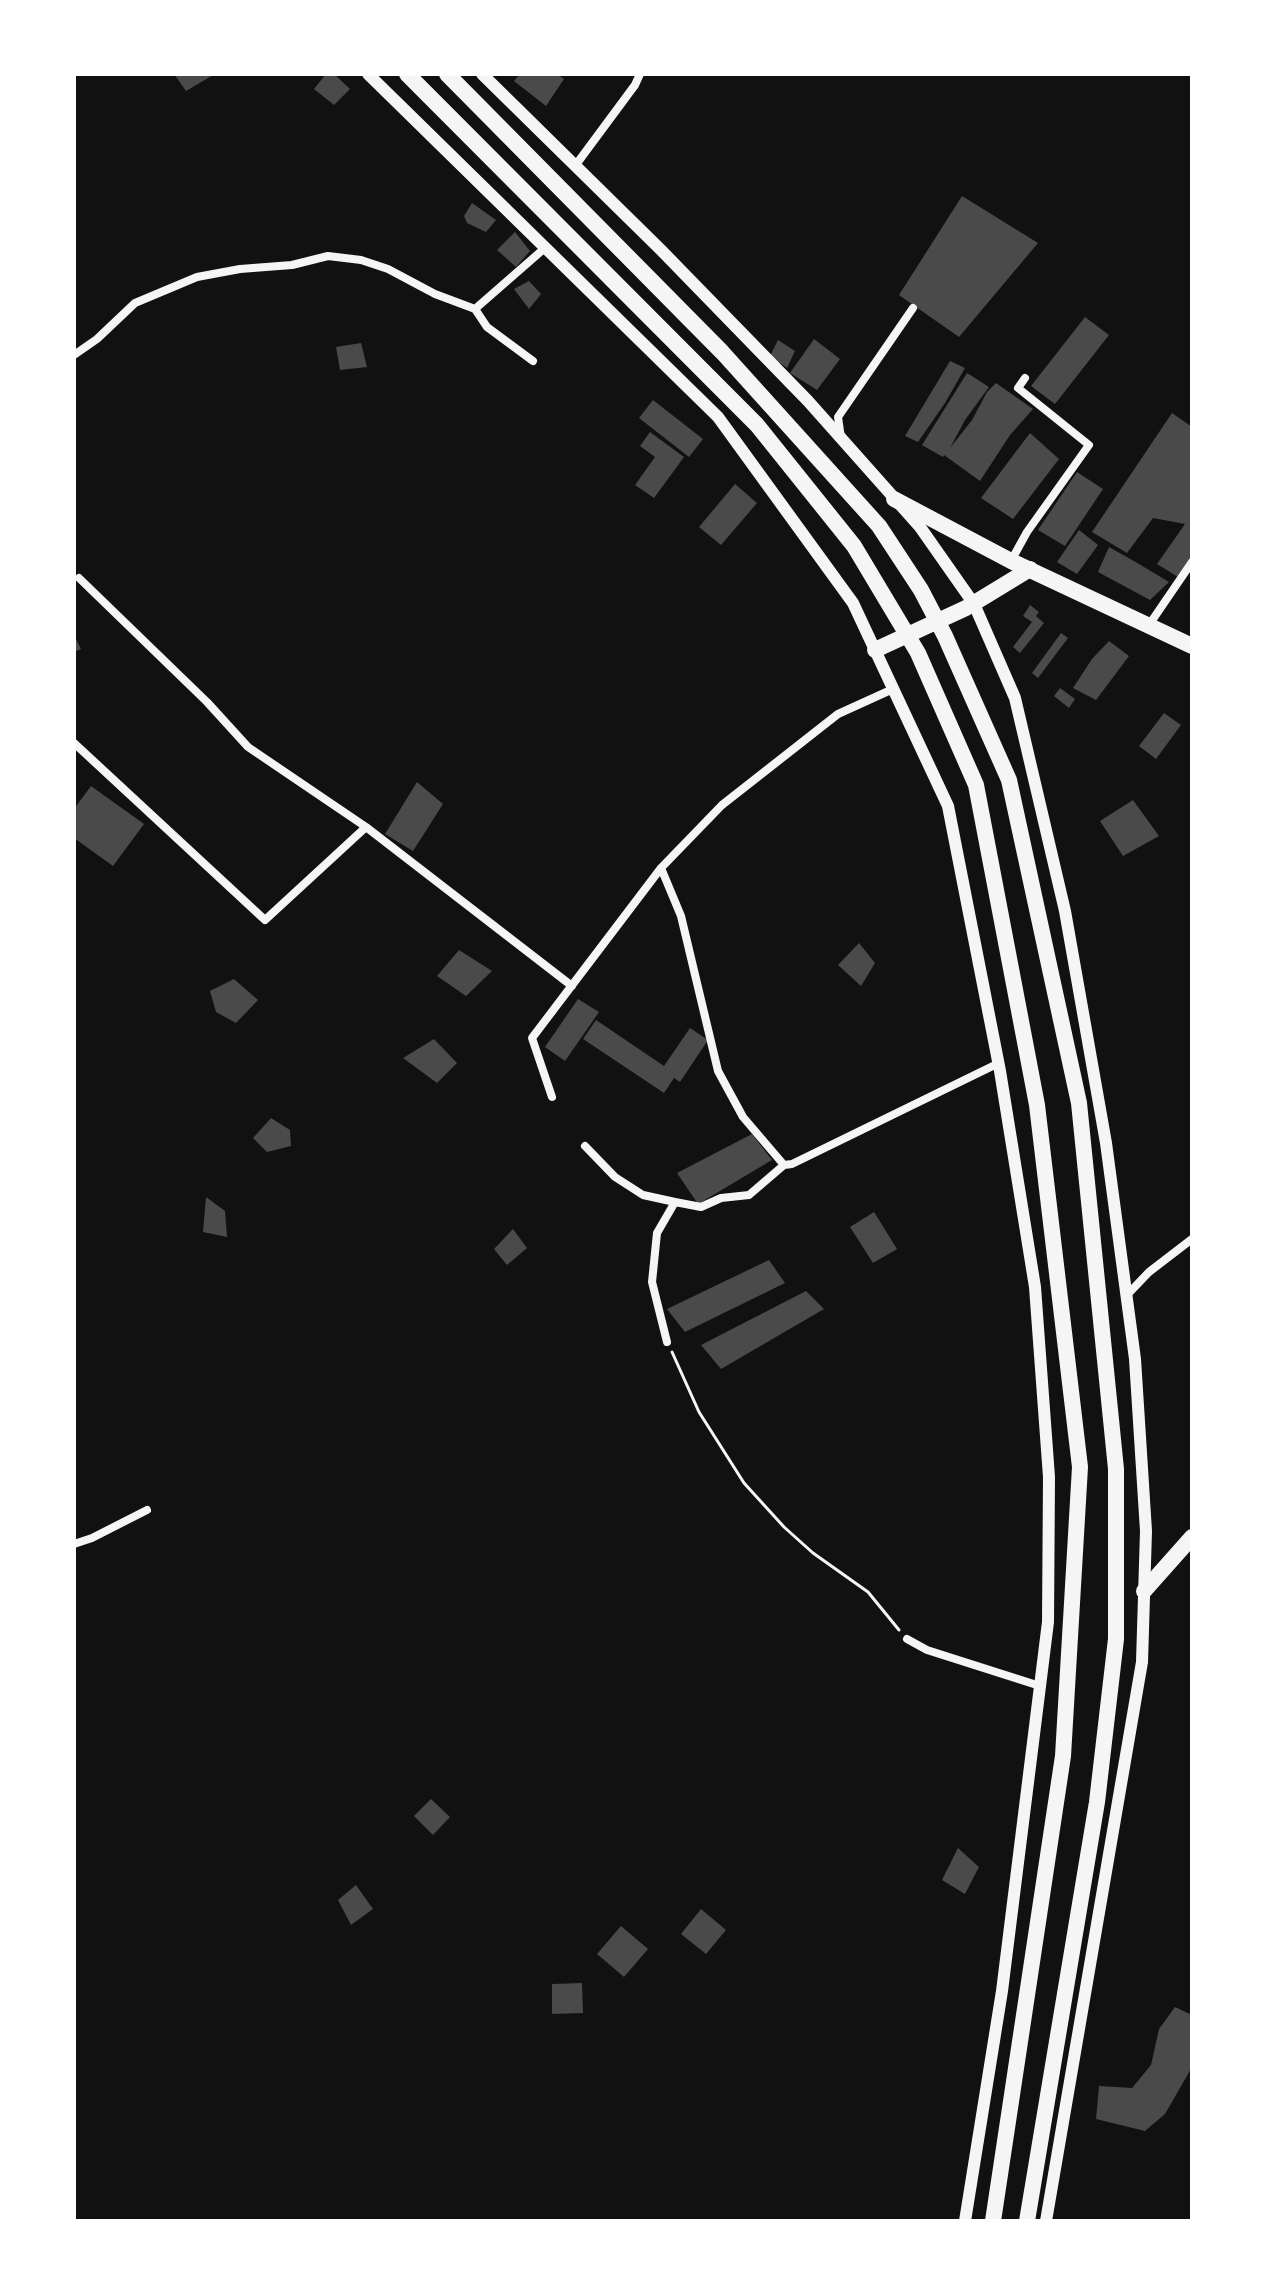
<!DOCTYPE html>
<html>
<head>
<meta charset="utf-8">
<style>
  body { margin:0 }
  #map { position:relative; width:1266px; height:2295px; overflow:hidden; background:#111; font-family:"Sofia Sans Condensed",sans-serif }
  canvas { display:block }
  .frame { position:absolute; inset:0; border:76px solid #fff; pointer-events:none }
</style>
</head>
<body>
<div id="map">
<canvas width="1266" height="2295"></canvas>
<div class="frame"></div>
</div>
<script>
const ctx = document.querySelector('canvas').getContext('2d');
ctx.lineJoin = 'round';
function paint(path, color) { ctx.fillStyle = color; ctx.fill(path, 'evenodd'); }
const poly = rows => new Path2D(rows.map(r => 'M' + r).join(''));
function stroke(path, color, width, dash) { ctx.strokeStyle = color; ctx.lineWidth = width; ctx.lineCap = dash ? 'butt' : 'round'; ctx.setLineDash(dash || []); ctx.stroke(path); }
const building = poly([
  [174,74,215,74,186,91],
  [326,74,334,74,350,89,334,105,314,89],
  [520,74,557,74,564,79,546,106,514,81],
  [962,196,1038,243,959,337,899,295],
  [472,203,496,220,486,232,467,223,464,216],
  [515,232,530,251,516,267,497,250],
  [529,281,541,294,529,309,514,289],
  [1085,317,1109,335,1055,404,1031,386],
  [814,339,840,359,817,390,790,373],
  [778,340,795,351,787,368,770,356],
  [361,343,367,367,340,370,336,347],
  [950,361,965,368,945,403,918,442,905,436],
  [967,373,989,387,965,420,950,448,972,420,987,392,996,383,1033,409,1010,435,980,481,944,455,943,457,922,445],
  [653,400,703,439,689,457,639,418],
  [1172,413,1192,427,1192,567,1183,580,1157,564,1185,524,1153,518,1127,553,1092,532],
  [650,432,684,457,654,498,635,485,655,457,640,446],
  [1030,433,1059,459,1013,519,981,498],
  [1077,472,1103,489,1065,546,1038,530],
  [735,484,757,503,721,545,699,527],
  [1079,530,1098,545,1077,574,1057,562],
  [1109,547,1139,564,1169,582,1150,600,1098,572],
  [1030,605,1039,612,1036,616,1044,623,1020,653,1013,647,1032,622,1023,616],
  [1061,633,1068,638,1038,678,1032,673],
  [74,635,81,649,74,652],
  [1109,641,1129,656,1096,700,1073,688,1092,659],
  [1060,688,1075,699,1069,708,1054,696],
  [1164,713,1181,725,1156,759,1139,746],
  [417,782,443,804,413,851,385,834],
  [91,786,144,824,113,866,74,838,74,809],
  [1133,800,1159,836,1123,856,1100,821],
  [859,943,875,963,861,986,838,965],
  [459,950,492,971,466,996,437,976],
  [234,979,258,1000,236,1023,216,1012,210,991],
  [578,999,599,1012,565,1061,545,1047],
  [596,1020,664,1066,690,1028,708,1040,680,1082,674,1078,664,1093,583,1039],
  [434,1039,457,1063,437,1083,403,1058],
  [271,1118,290,1130,291,1146,267,1152,253,1138],
  [752,1134,772,1160,698,1204,677,1173],
  [206,1197,225,1211,227,1237,203,1232],
  [874,1212,897,1249,873,1263,850,1227],
  [513,1229,527,1248,507,1265,494,1249],
  [769,1260,785,1283,685,1332,667,1309],
  [806,1291,824,1309,721,1369,701,1345],
  [431,1799,450,1817,433,1835,414,1816],
  [958,1848,979,1867,965,1894,942,1880],
  [356,1885,373,1909,351,1925,338,1900],
  [701,1909,726,1930,706,1954,681,1934],
  [621,1926,648,1949,624,1977,597,1954],
  [582,1983,583,2013,552,2014,552,1984],
  [1175,2007,1192,2015,1192,2067,1165,2114,1145,2131,1096,2119,1099,2086,1132,2088,1151,2065,1159,2029]
]);
const path = poly([
  [672,1352,699,1412,744,1483,784,1527,813,1553,868,1592,899,1630]
]);
const minor = poly([
  [575,166,635,85,640,74],
  [475,309,487,327,533,361],
  [74,355,97,339,135,303,197,277,240,269,292,265,328,256,361,260,388,269,435,294,475,309,546,247],
  [841,438,838,417,913,308],
  [1011,561,1027,532,1089,445,1018,388,1025,378],
  [79,578,207,702,248,747,366,827,572,986],
  [1149,625,1192,562],
  [74,743,265,920,366,827],
  [661,868,681,916,718,1071,743,1117,784,1165,792,1164,999,1063],
  [552,1097,532,1038,661,868,722,805,838,714,893,689],
  [585,1146,615,1177,643,1195,675,1202],
  [1127,1295,1149,1272,1192,1239],
  [667,1342,652,1282,657,1233,675,1202,701,1207,721,1198,749,1195,784,1165],
  [74,1544,92,1538,147,1510],
  [907,1639,927,1650,1040,1686]
]);
const tertiary = poly([
  [368,74,718,417,853,603,948,806,1000,1071,1035,1287,1049,1477,1048,1622,1002,1991,965,2221],
  [482,74,661,250,808,401,920,527,974,604,1015,698,1065,911,1106,1143,1135,1359,1146,1531,1142,1662,1046,2221]
]);
const primary = poly([
  [894,499,1011,561,1192,646],
  [1144,1591,1192,1537]
]);
const trunk = poly([
  [407,74,757,425,854,546,918,653,976,785,1037,1105,1080,1467,1063,1756,993,2221],
  [447,74,722,352,879,526,921,590,945,636,1009,780,1079,1103,1116,1469,1116,1639,1097,1802,1027,2221],
  [875,650,966,608,1030,569]
]);
paint(building, '#4a4a4a');
stroke(path, '#f5f5f5', 3);
stroke(minor, '#f5f5f5', 8);
stroke(tertiary, '#f5f5f5', 12);
stroke(primary, '#f5f5f5', 16);
stroke(trunk, '#f5f5f5', 16);
</script>
</body>
</html>
